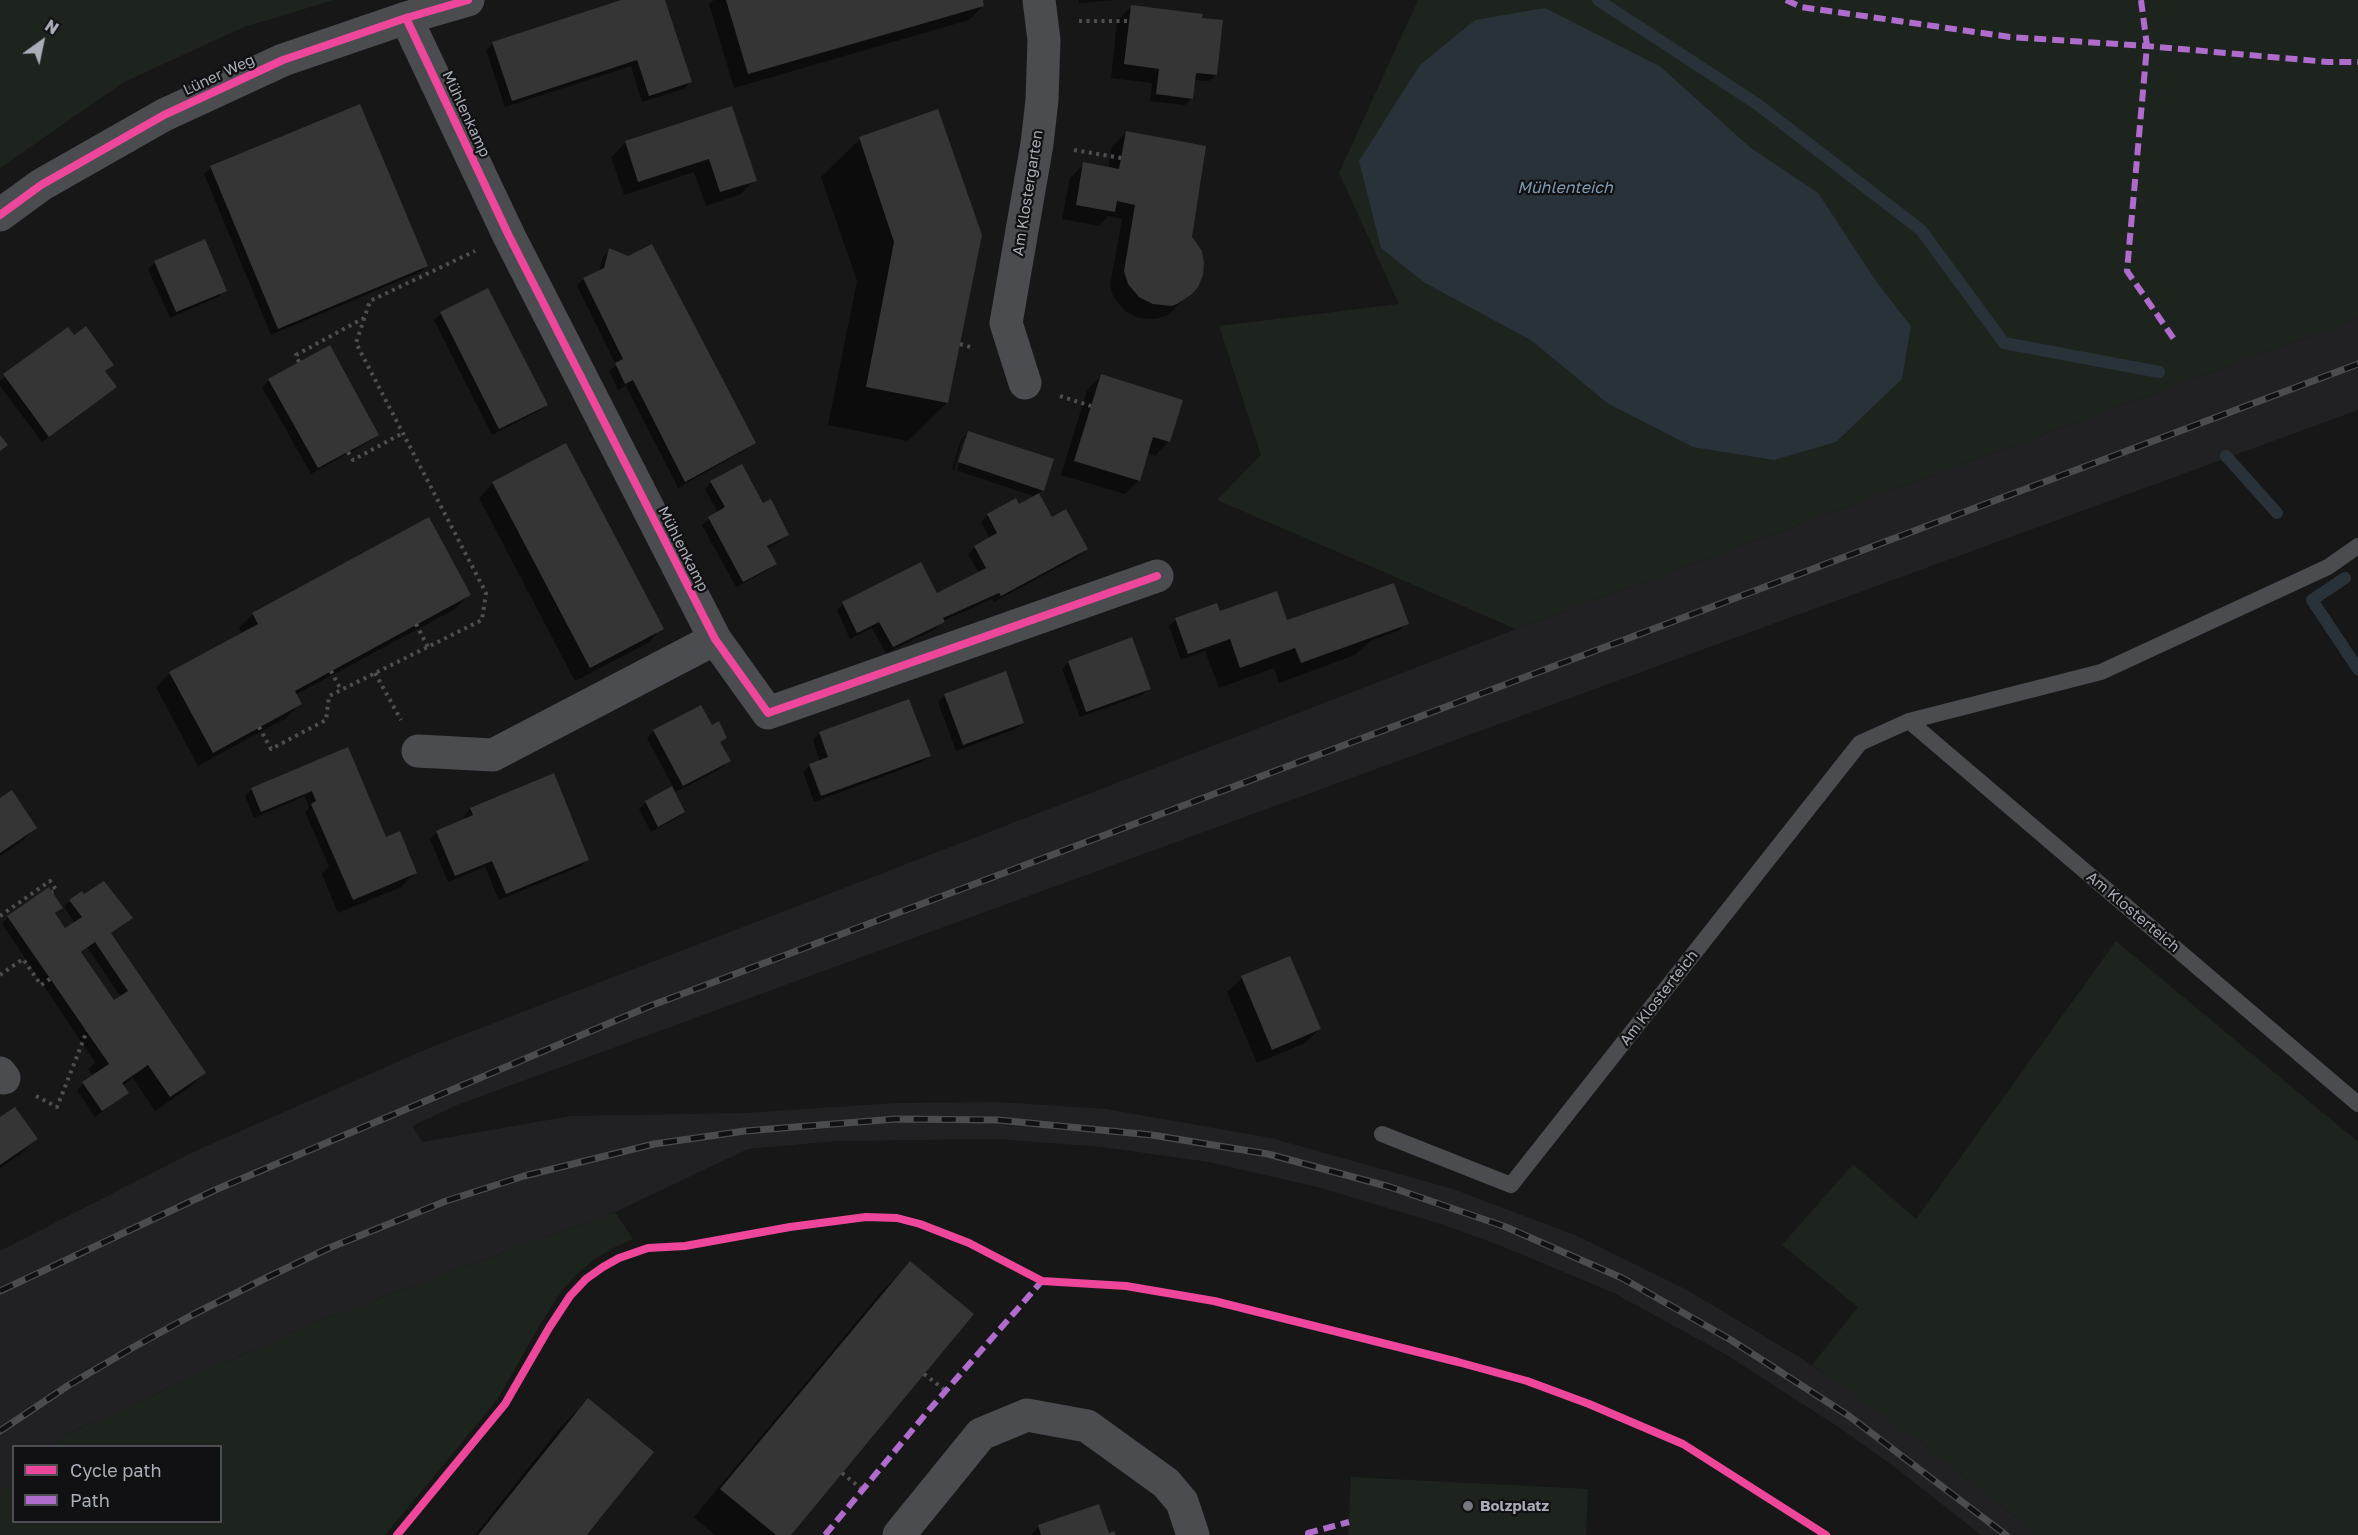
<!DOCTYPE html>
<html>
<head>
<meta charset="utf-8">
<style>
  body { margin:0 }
  #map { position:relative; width:2358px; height:1535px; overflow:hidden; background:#171717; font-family:"Golos Text",sans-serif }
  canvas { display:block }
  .legend { position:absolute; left:12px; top:1445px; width:210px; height:78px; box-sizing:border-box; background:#111113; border:2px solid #4d4f55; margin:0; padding:8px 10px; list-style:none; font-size:18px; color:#a8adb8 }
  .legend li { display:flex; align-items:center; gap:12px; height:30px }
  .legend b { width:30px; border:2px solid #4d4f55 }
  .north { position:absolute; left:12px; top:12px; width:60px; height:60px; -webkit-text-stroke:4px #111113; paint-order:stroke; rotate:33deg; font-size:16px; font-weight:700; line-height:24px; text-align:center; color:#a8adb8 }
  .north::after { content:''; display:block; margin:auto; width:21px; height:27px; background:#a8adb8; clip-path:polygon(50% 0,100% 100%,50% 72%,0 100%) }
</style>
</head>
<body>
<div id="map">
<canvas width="2358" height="1535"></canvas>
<ul class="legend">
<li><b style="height:8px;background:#ed469a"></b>Cycle path</li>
<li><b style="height:8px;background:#b06ccc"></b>Path</li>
</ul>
<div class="north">N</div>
</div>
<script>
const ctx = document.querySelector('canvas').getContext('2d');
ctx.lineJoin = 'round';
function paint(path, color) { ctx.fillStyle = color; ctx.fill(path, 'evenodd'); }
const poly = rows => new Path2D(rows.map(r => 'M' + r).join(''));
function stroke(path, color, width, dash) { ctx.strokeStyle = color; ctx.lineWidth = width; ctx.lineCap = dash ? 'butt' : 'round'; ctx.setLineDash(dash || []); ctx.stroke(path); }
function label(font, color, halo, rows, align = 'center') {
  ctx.font = font + ' "Golos Text",sans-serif'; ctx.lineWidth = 4.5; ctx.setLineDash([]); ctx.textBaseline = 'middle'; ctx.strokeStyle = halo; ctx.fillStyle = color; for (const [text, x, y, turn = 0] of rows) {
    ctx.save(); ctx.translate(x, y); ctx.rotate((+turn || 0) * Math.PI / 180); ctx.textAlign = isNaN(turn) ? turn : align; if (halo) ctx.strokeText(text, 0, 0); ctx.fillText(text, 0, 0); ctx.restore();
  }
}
const built = poly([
  [2358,318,2358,410,457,1105,412,1126,422,1142,571,1116,745,1113,895,1103,998,1102,1106,1109,1271,1138,1453,1189,1575,1235,1687,1290,1799,1357,1858,1396,1918,1440,2038,1535,1981,1535,1896,1468,1837,1426,1725,1354,1614,1293,1499,1245,1441,1224,1321,1188,1209,1162,1102,1147,997,1139,836,1141,748,1149,615,1212,317,1321,65,1435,52,1446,14,1446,13,1480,0,1492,0,1251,191,1153,429,1048,1516,629]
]);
const green = poly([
  [0,0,334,0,244,27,124,82,0,168],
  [1418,0,2358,0,2358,318,1516,629,1217,500,1261,455,1219,326,1399,304,1339,173],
  [1661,67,1751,148,1876,281,1911,326,1901,379,1836,442,1607,403,1532,341,1425,283],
  [2116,941,2358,1142,2358,1535,2038,1535,1918,1440,1812,1365,1858,1307,1782,1245,1853,1164,1916,1219],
  [615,1212,633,1239,615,1247,596,1258,579,1272,562,1290,541,1323,497,1400,385,1535,0,1535,0,1492,13,1480,14,1522,220,1522,220,1446,52,1446,65,1435,317,1321],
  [1351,1477,1588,1489,1586,1535,1348,1535]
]);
const water = poly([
  [1545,8,1661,67,1751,148,1818,193,1876,281,1911,326,1902,379,1836,442,1774,460,1693,447,1607,403,1532,341,1425,283,1381,248,1359,161,1420,65,1475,20]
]);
const shadow = poly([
  [626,0,663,0,690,82,684,89,642,102,631,66,505,107,486,50,493,44],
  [714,0,981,0,983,6,969,20,734,88,709,4],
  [1079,0,1116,0,1079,3],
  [1131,7,1216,75,1209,81,1194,80,1192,98,1185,105,1150,101,1152,83,1111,78,1117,21],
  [731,108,755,180,741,194,706,206,694,172,624,195,611,157,626,142],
  [937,111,947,403,908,441,828,425,857,281,821,177,860,139],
  [1127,132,1191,237,1197,286,1168,315,1155,319,1138,318,1125,311,1114,298,1110,286,1122,219,1108,216,1099,226,1062,219,1070,178,1084,164,1108,169,1112,146],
  [211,168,427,266,420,272,271,335,204,174],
  [610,250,754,442,747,449,678,488,626,386,618,390,609,371,616,365,577,286,583,279,599,272,603,257],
  [155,262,225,290,218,297,170,318,148,269],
  [487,290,546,404,539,411,492,435,434,320,441,314],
  [74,337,112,365,104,372,115,387,42,442,0,386,0,380],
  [1101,376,1169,441,1155,456,1147,453,1139,480,1125,494,1061,475,1087,390],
  [269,380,377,435,370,441,311,474,262,387],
  [968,433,1042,490,1038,494,1051,519,1086,549,1079,556,994,602,992,599,943,621,936,629,886,653,872,628,850,639,837,610,843,604,937,595,979,573,968,554,975,547,990,539,981,522,988,515,1018,506,1036,497,952,469,961,440],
  [963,439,967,439,957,470,954,469],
  [711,482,763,505,788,534,781,541,766,549,775,563,768,570,736,587,702,525,718,513,705,489],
  [493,483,662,628,648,643,575,681,479,498],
  [469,595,455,609,295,695,300,704,286,718,198,766,156,687,170,673,242,634,239,628,253,614],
  [1219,613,1286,622,1407,623,1400,630,1370,641,1355,655,1279,683,1274,668,1219,688,1205,651,1181,660,1169,626,1176,620],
  [1069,662,1149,689,1142,695,1080,717,1062,669],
  [945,695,1023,723,1016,729,956,751,938,702],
  [908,701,929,756,922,762,814,802,803,772,810,765,820,762,813,740,819,734],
  [700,707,711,727,725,738,719,743,729,761,722,768,674,793,684,812,677,818,651,832,639,809,646,802,673,787,647,738,654,731],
  [347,749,386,839,416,872,401,887,338,913,322,874,329,866,305,812,309,808,305,796,254,818,245,796,251,790],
  [0,799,35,828,21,842,0,856],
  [470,809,588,860,581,866,499,900,485,867,448,882,430,839,437,832,466,820,464,816],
  [70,901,131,918,110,934,205,1073,190,1087,155,1111,133,1078,122,1086,127,1093,95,1117,77,1090,93,1076,88,1069,95,1062,2,924,8,917,61,908,54,915,64,930,75,923,64,907],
  [88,948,121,997,114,1002,80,953],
  [1289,958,1319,1029,1305,1043,1257,1063,1227,992,1242,978],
  [0,1119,36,1139,22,1153,0,1168],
  [910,1263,789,1535,715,1535,694,1517,883,1290],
  [588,1400,585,1535,475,1535,560,1428],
  [1039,1527,1109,1535,1114,1535,1031,1535]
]);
const stream = poly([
  [1598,0,1757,104,1921,230,2004,343,2159,372],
  [2226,456,2277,513],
  [2345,578,2312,600,2358,669]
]);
const building = poly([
  [621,0,665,0,692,82,649,96,637,60,512,101,492,42],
  [726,0,983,0,984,6,748,74],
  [1131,5,1203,14,1202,18,1223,20,1217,75,1196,73,1193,99,1156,94,1159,69,1124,64],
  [360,104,428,266,278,329,210,166],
  [732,106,757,181,720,192,709,159,638,182,625,141],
  [938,109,982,235,948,403,866,387,894,242,859,137],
  [1126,131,1206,146,1192,237,1202,251,1204,263,1203,275,1198,287,1192,294,1177,304,1171,306,1153,304,1139,297,1128,284,1124,271,1135,205,1117,201,1115,212,1076,205,1083,162,1119,169],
  [205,239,227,291,176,312,154,261],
  [652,244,756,443,685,482,633,380,625,384,615,363,623,359,583,278,604,268,609,248,628,256],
  [488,288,548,405,499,429,440,312],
  [86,326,114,365,105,371,117,387,49,437,3,374,68,327,74,335],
  [330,345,379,435,318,468,268,379],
  [1101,374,1183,400,1170,442,1153,437,1140,481,1074,461],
  [968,431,1054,459,1044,491,958,462],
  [0,435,8,445,0,451],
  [566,443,664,629,590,668,492,482],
  [742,464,763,503,771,499,789,535,767,546,777,564,743,582,708,517,725,507,710,481],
  [1039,493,1052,517,1066,509,1088,549,1001,596,999,593,943,618,945,622,893,647,879,622,857,633,842,602,921,562,937,593,986,568,974,546,997,533,987,514,1016,498,1019,504],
  [429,517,471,595,295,691,302,704,213,753,169,672,258,624,252,613],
  [1394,583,1409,624,1301,663,1295,648,1240,668,1230,639,1188,654,1175,618,1217,603,1220,611,1277,591,1287,620],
  [1132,637,1151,689,1086,712,1068,661],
  [1006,671,1024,723,963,745,944,694],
  [909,699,931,756,821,796,809,764,828,757,819,732],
  [701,705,712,725,719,721,727,738,720,742,731,761,683,786,653,730],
  [348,747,386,837,400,831,417,873,353,900,311,804,316,801,312,791,261,812,251,788],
  [554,773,589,860,506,894,492,861,455,876,436,831,473,815,470,808],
  [672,786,685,812,658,827,645,801],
  [12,790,37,828,0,853,0,798],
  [104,881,133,918,111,933,206,1073,170,1097,148,1065,122,1083,129,1093,102,1111,82,1082,109,1064,7,916,49,887,63,908,55,913,65,928,82,917,69,900,82,891,84,894],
  [95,942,128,991,114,1000,81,952],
  [1290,956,1321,1029,1272,1050,1241,976],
  [15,1107,38,1139,0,1165,0,1117],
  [910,1261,974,1314,791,1535,776,1535,720,1489],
  [588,1398,654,1452,601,1517,587,1535,478,1535],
  [1099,1504,1109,1533,1114,1531,1116,1535,1041,1535,1038,1525]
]);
const path = poly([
  [1079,21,1129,21],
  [1074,150,1121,158],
  [960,344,974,348],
  [299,362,296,355,364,318],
  [1060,396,1091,406],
  [348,452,353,460,403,433],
  [416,624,428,647],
  [331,671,341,690],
  [375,673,401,720],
  [259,727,271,749,326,720,329,696,482,620,486,593,356,343,370,301,475,251],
  [0,916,50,881,56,890,52,892],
  [0,975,23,959,41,985,50,979],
  [36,1096,57,1107,87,1031],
  [924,1374,946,1391],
  [842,1473,863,1490]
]);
const service = poly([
  [1909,721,2358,1104],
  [1382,1134,1511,1185,1860,743,1909,721,2101,672,2328,567,2358,546]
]);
const minor = poly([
  [406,18,509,236,715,639,768,713,1157,576],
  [0,215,41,185,164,115,283,60,406,18,468,0],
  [1025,383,1006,323,1037,144,1042,100,1044,40,1039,0],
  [418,751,493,755,715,639],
  [0,1073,4,1078],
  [899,1535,981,1434,1027,1415,1087,1426,1166,1483,1182,1502,1193,1535]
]);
const rail = poly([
  [0,1291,215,1190,650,1006,2358,364],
  [0,1431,69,1385,132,1348,194,1314,268,1277,329,1248,446,1201,524,1176,654,1144,745,1131,896,1119,998,1120,1152,1135,1268,1154,1390,1187,1506,1227,1622,1278,1731,1340,1849,1416,2006,1535]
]);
const quiet = poly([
  [1786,0,1801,7,2010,37,2147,46,2328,62,2358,62],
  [2141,0,2147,46,2127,271,2176,342],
  [825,1535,929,1410,1042,1281],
  [1308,1535,1308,1533,1349,1522]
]);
const cycleway = poly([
  [406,18,509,236,715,639,768,713,1157,576],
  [0,215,41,185,164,115,283,60,406,18,468,0],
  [397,1535,505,1404,549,1328,570,1296,586,1279,603,1267,619,1258,648,1248,685,1246,790,1227,866,1217,897,1218,920,1224,969,1243,1042,1281,1126,1286,1214,1301,1458,1362,1527,1381,1589,1404,1683,1444,1826,1535]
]);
const markers = [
  [1468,1506,6,"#757880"]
];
const streetNames = [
  ["Lüner Weg",219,75,-25],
  ["Mühlenkamp",466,114,65],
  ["Am Klostergarten",1028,193,-81],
  ["Mühlenkamp",683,549,63],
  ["Am Klosterteich",2133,912,40],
  ["Am Klosterteich",1659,998,-52]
];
const poiNames = [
  ["Bolzplatz",1480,1506]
];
const waterNames = [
  ["Mühlenteich",1565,188]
];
paint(built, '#212123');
paint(green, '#1d241e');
paint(water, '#2a3239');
paint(shadow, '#0007');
stroke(stream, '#2a3239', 12);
paint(building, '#353536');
stroke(path, '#4d4e52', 4, [3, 4.5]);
stroke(service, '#4b4c50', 16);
stroke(minor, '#4b4c50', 33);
stroke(rail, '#4b4c4f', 7);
stroke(rail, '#111113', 4.5, [14]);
stroke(quiet, '#b06ccc', 6, [12, 6]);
stroke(cycleway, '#ed469a', 8);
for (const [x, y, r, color] of markers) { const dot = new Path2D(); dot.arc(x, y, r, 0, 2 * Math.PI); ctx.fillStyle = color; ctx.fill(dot); stroke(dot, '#111113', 2); }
label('15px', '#a8adb8', '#111113', streetNames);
label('bold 15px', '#a8adb8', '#111113', poiNames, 'left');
label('italic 16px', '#7f9bb3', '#111113', waterNames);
</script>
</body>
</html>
